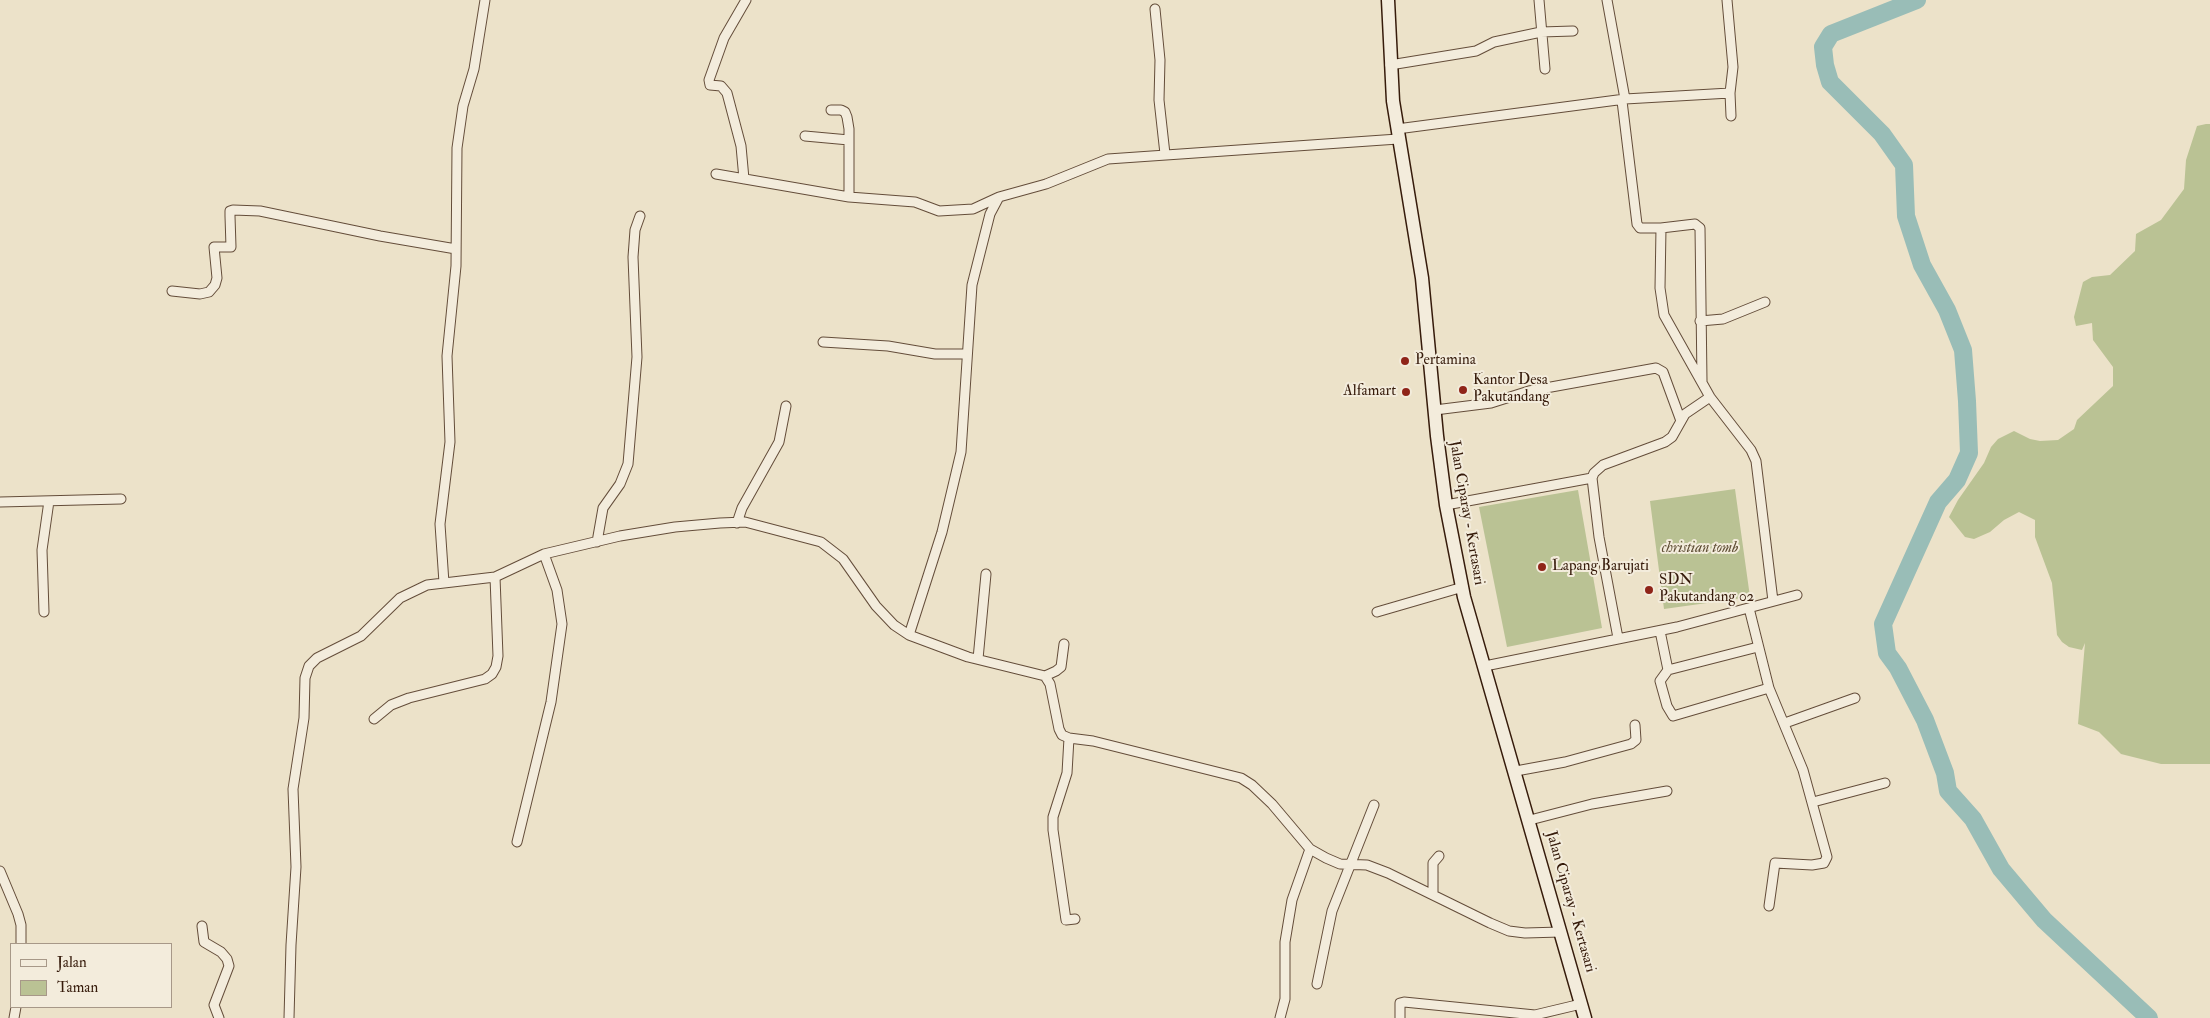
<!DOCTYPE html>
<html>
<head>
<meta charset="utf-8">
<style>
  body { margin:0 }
  #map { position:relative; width:2210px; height:1018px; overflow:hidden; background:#ece2c9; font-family:"IM FELL Double Pica",serif }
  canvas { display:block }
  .legend { position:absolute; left:10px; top:943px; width:162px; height:65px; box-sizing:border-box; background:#f3ecdc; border:1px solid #a79888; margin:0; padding:6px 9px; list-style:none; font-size:15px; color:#361b0b }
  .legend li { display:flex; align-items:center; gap:10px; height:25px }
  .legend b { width:25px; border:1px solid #a79888 }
</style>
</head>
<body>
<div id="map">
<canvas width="2210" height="1018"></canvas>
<ul class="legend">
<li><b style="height:6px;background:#f3ecdc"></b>Jalan</li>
<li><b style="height:14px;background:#bac294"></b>Taman</li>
</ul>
</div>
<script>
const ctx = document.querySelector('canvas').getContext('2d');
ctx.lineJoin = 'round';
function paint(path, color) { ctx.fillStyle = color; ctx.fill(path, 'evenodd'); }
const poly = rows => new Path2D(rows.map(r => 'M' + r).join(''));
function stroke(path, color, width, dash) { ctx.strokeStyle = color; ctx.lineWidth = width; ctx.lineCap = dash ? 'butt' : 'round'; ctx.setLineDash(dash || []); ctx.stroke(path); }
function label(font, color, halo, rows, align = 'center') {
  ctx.font = font + ' "IM FELL Double Pica",serif'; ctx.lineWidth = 4; ctx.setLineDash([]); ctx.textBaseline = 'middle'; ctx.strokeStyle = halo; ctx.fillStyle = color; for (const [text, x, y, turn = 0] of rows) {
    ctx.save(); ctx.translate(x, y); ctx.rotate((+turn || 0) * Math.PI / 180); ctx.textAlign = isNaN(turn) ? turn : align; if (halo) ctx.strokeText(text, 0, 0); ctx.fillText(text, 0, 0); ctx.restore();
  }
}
const green = poly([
  [2206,124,2210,124,2210,764,2161,764,2121,754,2099,732,2078,724,2085,643,2082,650,2069,647,2062,642,2057,635,2052,583,2035,537,2035,520,2019,512,2004,520,1990,532,1974,539,1965,537,1949,517,1958,500,1984,463,1991,447,1998,439,2014,431,2030,439,2040,441,2058,440,2074,429,2077,420,2113,386,2113,367,2093,340,2092,323,2076,326,2074,317,2083,282,2092,277,2110,275,2135,251,2136,234,2161,220,2184,189,2186,160,2197,126],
  [1735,489,1750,597,1664,609,1650,501],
  [1578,490,1602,628,1507,647,1479,507]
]);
const river = poly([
  [1917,0,1831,34,1823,47,1825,65,1830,82,1882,134,1904,165,1906,216,1922,265,1947,310,1963,350,1967,401,1969,453,1957,480,1938,502,1883,624,1887,653,1898,668,1925,720,1945,773,1948,791,1973,819,2001,869,2044,920,2149,1018]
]);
const minor = poly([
  [1539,0,1545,69],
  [1607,0,1625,99],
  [1727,0,1733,67,1730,93,1731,116],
  [1155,9,1160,60,1159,100,1165,154],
  [1390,65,1476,51,1494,42,1541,32,1573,31],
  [1622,101,1637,224,1640,228,1661,228,1695,224,1700,228,1702,381],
  [831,110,841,110,845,112,847,117,849,129,849,197],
  [1397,129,1625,99,1730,93],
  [805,136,849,140],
  [716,174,849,197,915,202,939,211,973,209,999,197],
  [744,179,741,146,727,93,721,86,710,85,709,80,724,38,746,0],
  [1661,228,1660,288,1664,315,1710,397,1751,450,1756,461,1773,601],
  [172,291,200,294,209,292,215,285,217,278,214,247,231,247,230,216,230,211,233,210,260,211,380,236,456,249],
  [1700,321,1723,319,1765,302],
  [823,342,888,346,935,354,966,354],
  [1435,410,1491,403,1529,391,1656,368,1663,372,1681,421],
  [0,502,121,499],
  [1446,505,1592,478],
  [737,523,742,508,779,442,786,406],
  [597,542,603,508,620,484,628,464,637,357,633,257,635,230,640,216],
  [444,583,440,524,450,442,447,356,456,266,457,148,463,106,474,69,485,0],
  [1749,608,1769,688,1803,770,1827,857,1824,863,1812,865,1775,863,1769,906],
  [44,612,42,550,49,501],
  [1377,612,1463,587],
  [1660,631,1668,670,1758,647],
  [909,635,942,532,961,452,972,285,990,214,999,197,1046,184,1108,159,1398,139],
  [1618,638,1599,537,1592,478,1594,473,1603,465,1665,442,1672,437,1685,414,1710,397],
  [978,659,986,574],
  [1485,666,1677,627,1797,595],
  [1668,670,1660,681,1667,706,1673,716,1769,688],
  [1045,676,1056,671,1061,667,1064,644],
  [374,719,391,705,409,698,485,679,492,674,496,667,498,656,495,577],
  [1785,723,1855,698],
  [1069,738,1067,773,1053,817,1053,830,1066,920,1075,919],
  [1516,771,1565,762,1631,744,1636,740,1635,725],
  [1813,802,1885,783],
  [1530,820,1592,804,1667,791],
  [517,842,551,702,562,624,557,590,544,554],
  [0,871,18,914,21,925,21,944],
  [1433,894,1433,863,1439,856],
  [202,926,204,942,221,952,227,959,229,966,214,1005,219,1018],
  [1317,984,1332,911,1374,805],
  [14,1018,16,1007],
  [289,1018,291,945,296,867,293,789,304,718,305,678,309,666,317,658,361,636,400,598,427,585,495,577,544,554,620,536,675,527,720,523,745,522,821,542,843,559,876,606,894,625,909,635,968,657,1045,676,1050,684,1059,729,1062,735,1069,738,1093,741,1241,778,1252,785,1272,804,1310,849,1326,858,1340,864,1367,865,1388,873,1490,923,1509,931,1525,933,1561,932],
  [1280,1018,1285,999,1285,942,1292,900,1310,849],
  [1400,1018,1400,1003,1404,1002,1535,1015,1581,1004]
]);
const secondary = poly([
  [1388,0,1393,101,1422,278,1437,436,1446,505,1464,597,1585,1018]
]);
const markers = [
  [1405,361,5,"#8f2418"],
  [1463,390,5,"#8f2418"],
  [1406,392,5,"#8f2418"],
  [1542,567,5,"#8f2418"],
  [1649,590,5,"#8f2418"]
];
const poiNames = [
  ["Pertamina",1415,361],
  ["Kantor Desa",1473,381],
  ["Pakutandang",1473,398],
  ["Alfamart",1396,392,"right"],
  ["Lapang Barujati",1552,567],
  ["SDN",1659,581],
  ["Pakutandang 02",1659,598]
];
const streetNames = [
  ["Jalan Ciparay - Kertasari",1466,513,80],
  ["Jalan Ciparay - Kertasari",1570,902,74]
];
const parkNames = [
  ["christian tomb",1700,549]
];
paint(green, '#bac294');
stroke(river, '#99bdb7', 18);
stroke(minor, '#644d3a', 11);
stroke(secondary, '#361b0b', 15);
stroke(minor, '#f3ecdc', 9);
stroke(secondary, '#f3ecdc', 12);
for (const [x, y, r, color] of markers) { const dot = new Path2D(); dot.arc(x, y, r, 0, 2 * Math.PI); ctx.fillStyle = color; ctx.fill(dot); stroke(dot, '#f3ecdc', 2); }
label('15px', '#361b0b', '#f3ecdc', poiNames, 'left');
label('15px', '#361b0b', '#f3ecdc', streetNames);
label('italic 15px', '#5e4d34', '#f3ecdc', parkNames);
</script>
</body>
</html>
